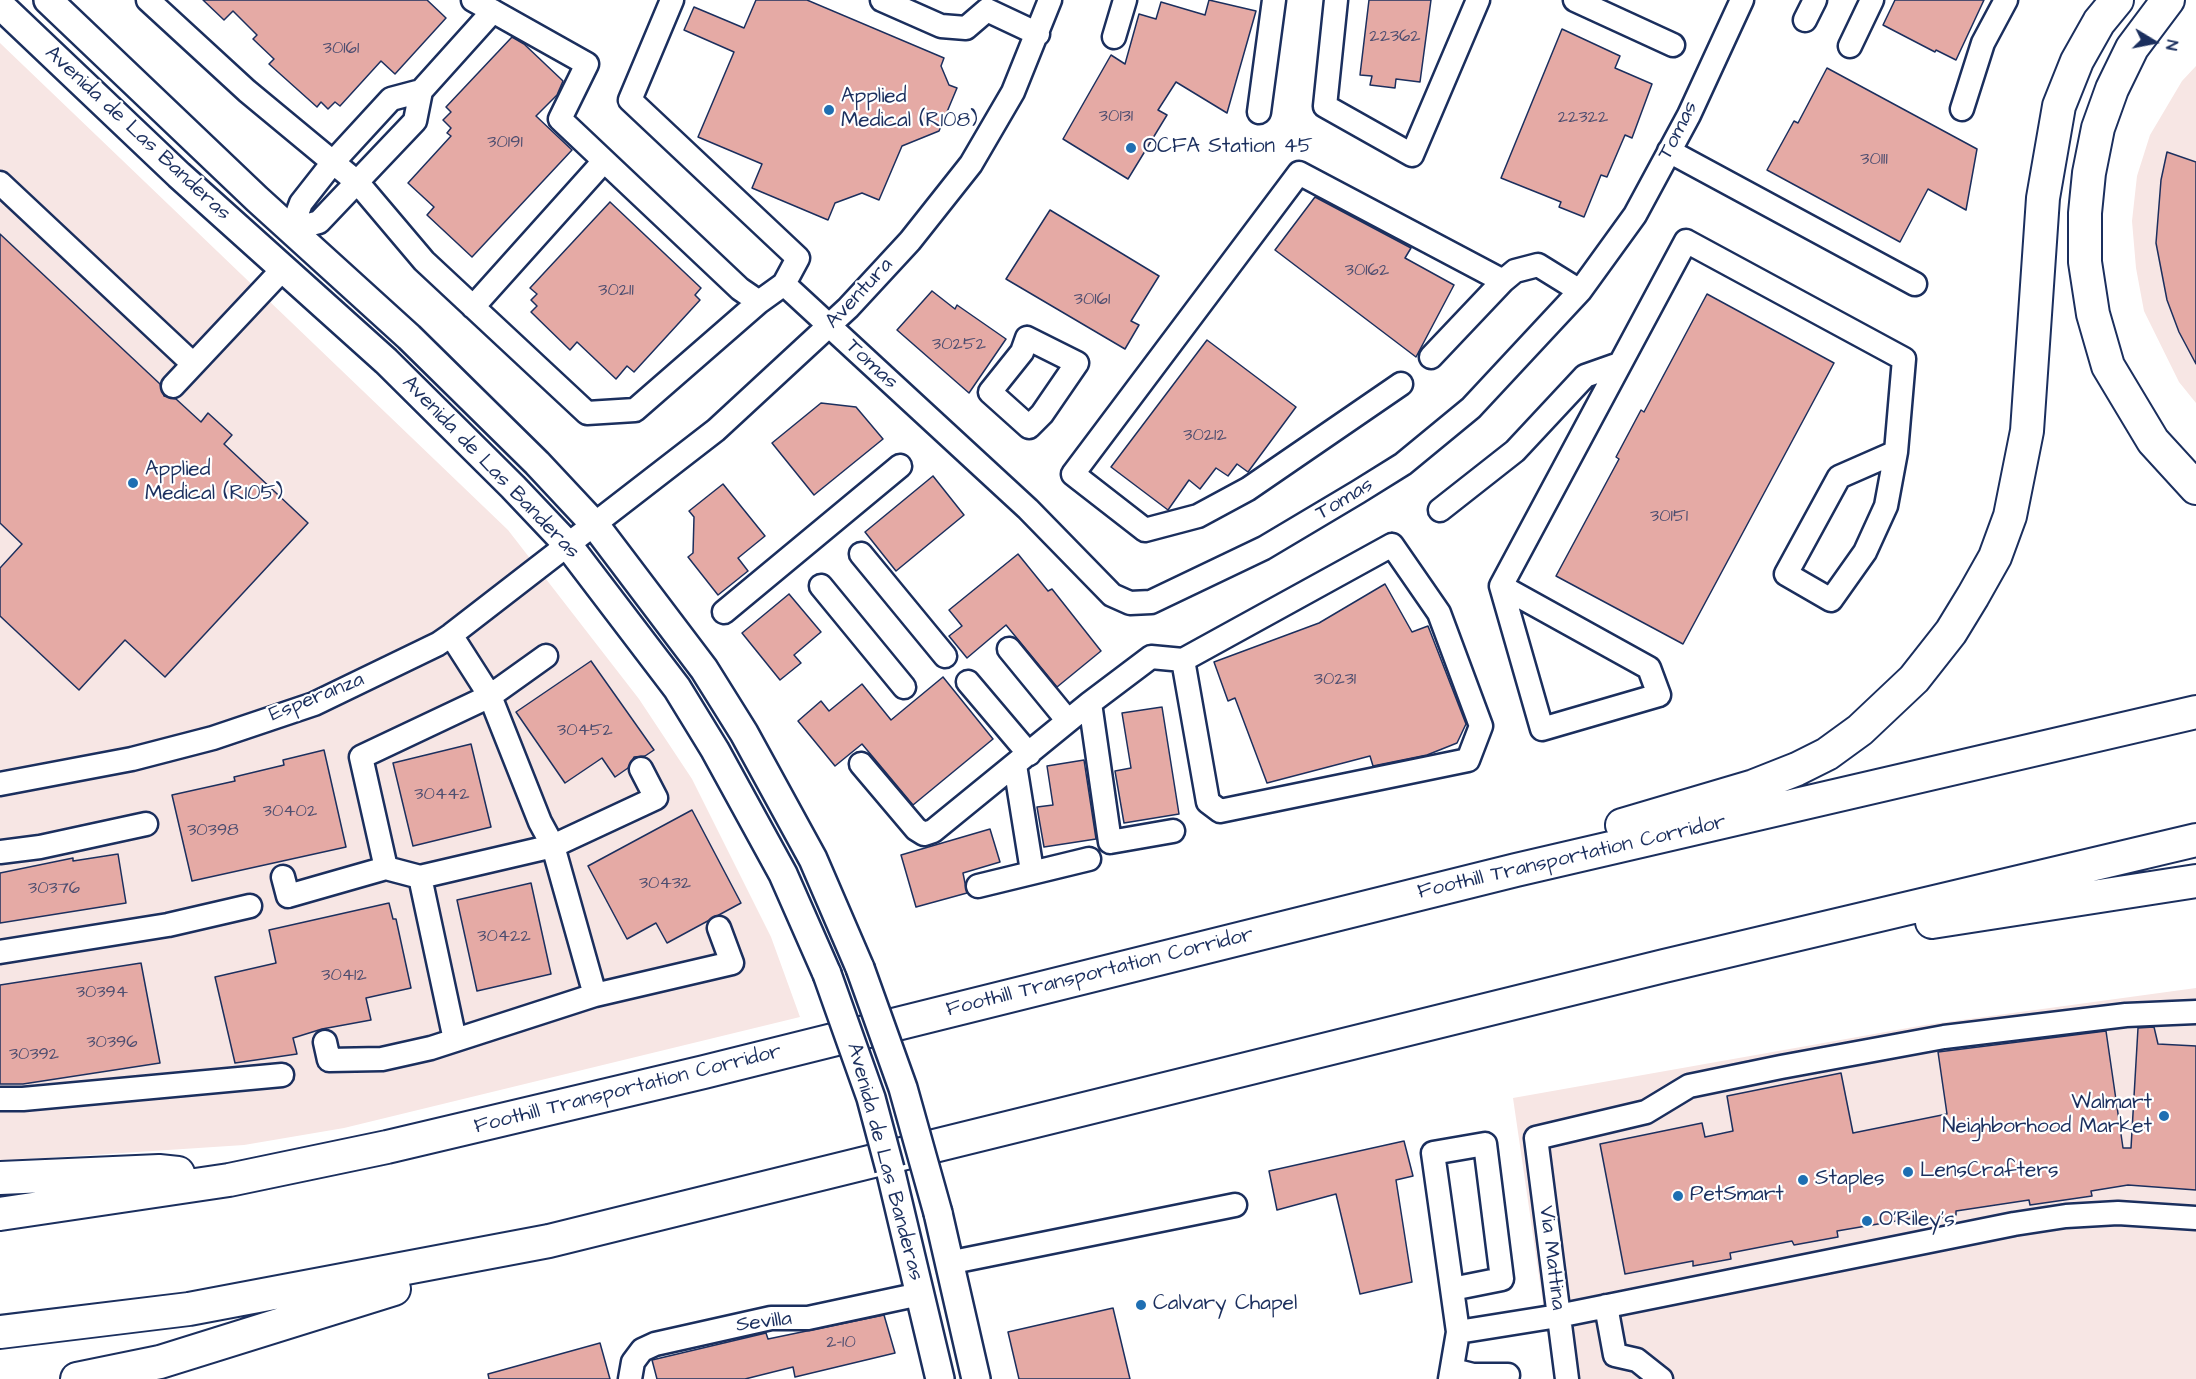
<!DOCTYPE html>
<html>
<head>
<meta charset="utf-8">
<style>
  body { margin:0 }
  #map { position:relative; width:2196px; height:1379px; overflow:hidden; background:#fff; font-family:"Architects Daughter",sans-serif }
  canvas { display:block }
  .north { position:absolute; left:2124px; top:12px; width:60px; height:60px; -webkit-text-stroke:4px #fff; paint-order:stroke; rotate:100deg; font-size:16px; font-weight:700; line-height:24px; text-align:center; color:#1b2f5e }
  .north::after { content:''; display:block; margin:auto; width:21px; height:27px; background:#1b2f5e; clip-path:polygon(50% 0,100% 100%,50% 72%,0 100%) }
</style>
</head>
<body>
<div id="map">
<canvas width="2196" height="1379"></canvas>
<div class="north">N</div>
</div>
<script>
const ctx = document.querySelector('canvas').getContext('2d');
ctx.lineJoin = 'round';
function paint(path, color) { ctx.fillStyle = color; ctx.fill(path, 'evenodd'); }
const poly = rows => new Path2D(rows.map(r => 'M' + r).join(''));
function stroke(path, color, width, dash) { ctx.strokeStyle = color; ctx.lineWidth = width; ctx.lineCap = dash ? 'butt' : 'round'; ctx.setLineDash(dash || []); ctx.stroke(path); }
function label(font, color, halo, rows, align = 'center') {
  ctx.font = font + ' "Architects Daughter",sans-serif'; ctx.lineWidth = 4.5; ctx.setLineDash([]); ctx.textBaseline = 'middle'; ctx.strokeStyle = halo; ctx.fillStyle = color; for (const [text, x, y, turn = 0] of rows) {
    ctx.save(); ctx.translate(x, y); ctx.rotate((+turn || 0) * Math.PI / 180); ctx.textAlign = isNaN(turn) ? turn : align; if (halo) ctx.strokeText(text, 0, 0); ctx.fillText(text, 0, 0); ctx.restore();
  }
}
const built = poly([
  [0,43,508,530,639,699,692,779,771,937,800,1017,344,1128,244,1145,0,1161],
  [2196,66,2196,403,2179,382,2144,311,2136,268,2132,221,2137,176,2150,135,2182,81],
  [2196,988,2196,1379,1554,1379,1513,1098,1925,1025]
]);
const building = poly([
  [203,0,427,0,446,18,395,74,381,61,340,106,335,102,328,109,321,102,317,107,269,64,274,59,253,39,257,35,233,11,224,20,203,0],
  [756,0,807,0,944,58,941,66,949,85,957,88,939,131,902,146,879,200,862,193,835,203,828,220,752,188,762,164,698,137,734,52,684,30,694,7,744,28,756,0],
  [1209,0,1256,11,1227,113,1176,82,1158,110,1167,115,1128,179,1063,139,1111,55,1125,64,1139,14,1156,19,1161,2,1205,15,1209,0],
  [1369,0,1431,0,1420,82,1396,79,1395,88,1370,85,1372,76,1360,75,1369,0],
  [1895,0,1984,0,1956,60,1936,50,1935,52,1883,25,1895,0],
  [1562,29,1620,56,1615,68,1652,84,1632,138,1625,135,1607,177,1601,175,1584,217,1559,207,1561,202,1501,178,1562,29],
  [512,37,524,44,563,81,557,95,536,116,572,150,472,257,427,215,434,207,408,183,451,136,447,133,451,128,443,120,451,112,446,107,512,37],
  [1827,68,1977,149,1966,210,1928,189,1900,242,1767,170,1794,121,1798,123,1827,68],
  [2167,152,2196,162,2196,364,2179,332,2167,300,2156,243,2161,180,2167,152],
  [1315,197,1411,248,1405,258,1454,285,1416,357,1275,250,1315,197],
  [610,202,701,288,695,295,700,300,634,372,627,366,616,379,577,342,570,350,531,312,537,306,531,300,537,294,530,288,610,202],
  [1050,210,1159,276,1131,321,1139,325,1125,349,1006,279,1050,210],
  [0,234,160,384,164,396,176,399,201,422,208,413,232,435,224,444,308,523,165,677,125,640,79,690,0,616,0,568,22,544,0,523,0,234],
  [932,291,955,309,957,305,1006,339,969,393,897,330,932,291],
  [1707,294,1834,363,1683,644,1556,576,1619,459,1616,457,1641,410,1644,412,1707,294],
  [1207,340,1296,407,1248,472,1237,464,1228,476,1216,468,1200,489,1189,480,1168,510,1111,467,1207,340],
  [821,403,856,407,883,439,814,495,772,443,821,403],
  [933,476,964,515,896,571,865,532,933,476],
  [723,484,765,536,738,558,748,571,718,595,688,557,693,553,694,517,689,511,723,484],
  [1018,554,1048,591,1052,589,1101,651,1057,687,1006,625,967,658,949,636,962,626,949,610,1018,554],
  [1385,584,1412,632,1428,626,1466,724,1457,743,1427,755,1373,766,1370,756,1267,783,1235,698,1228,701,1214,662,1319,623,1385,584],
  [789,594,821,632,794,655,801,663,780,680,742,633,789,594],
  [591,661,654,750,645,756,634,757,628,768,615,777,602,758,565,783,516,712,591,661],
  [943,677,993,739,913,805,862,744,835,766,798,721,821,701,829,711,862,684,891,720,943,677],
  [1162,707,1179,814,1124,823,1115,771,1131,768,1122,713,1162,707],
  [471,744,491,827,413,846,393,763,471,744],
  [324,750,346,847,192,881,172,795,235,781,234,777,284,765,283,760,324,750],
  [1084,760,1096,839,1044,847,1037,807,1053,805,1047,766,1084,760],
  [692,810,741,903,667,943,656,923,627,939,588,866,692,810],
  [990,829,1000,862,963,873,967,893,916,907,901,855,990,829],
  [118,854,126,903,0,923,0,873,73,858,73,861,118,854],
  [531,883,551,974,477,991,457,900,531,883],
  [389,903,393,919,396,919,411,988,366,998,371,1020,322,1029,293,1038,297,1054,235,1063,215,977,276,963,269,930,389,903],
  [141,963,160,1063,23,1084,0,1084,0,985,141,963],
  [2154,1027,2158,1044,2196,1046,2196,1190,2128,1185,2091,1191,2092,1196,2030,1205,2029,1200,1956,1211,1956,1215,1920,1222,1919,1217,1837,1231,1838,1237,1794,1245,1792,1241,1730,1253,1731,1259,1693,1266,1693,1261,1625,1274,1600,1144,1702,1123,1705,1137,1733,1131,1727,1096,1841,1073,1853,1133,1947,1114,1938,1052,2106,1031,2123,1148,2131,1148,2138,1028,2154,1027],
  [1404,1141,1413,1176,1396,1180,1412,1282,1360,1294,1336,1194,1277,1210,1269,1171,1404,1141],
  [1113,1308,1130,1379,1019,1379,1008,1332,1113,1308],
  [884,1315,895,1353,795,1377,793,1367,745,1379,657,1379,652,1360,766,1333,768,1339,884,1315],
  [600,1343,610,1379,489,1379,488,1374,600,1343]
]);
const minor = poly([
  [148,0,247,91,358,183,424,261,587,413,635,410,759,302,784,284,798,258,630,100,672,0],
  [473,0,587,64,560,119,740,289,759,302],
  [882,0,941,26,966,28,987,10],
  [1336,0,1325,106,1412,155,1478,0],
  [1575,0,1673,45],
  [987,10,1038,34],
  [1805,20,1815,0],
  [1114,37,1125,0],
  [1850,46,1872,0],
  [1962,109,1983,43,2006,0],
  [1259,112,1274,0],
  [1669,151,1915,284],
  [0,183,192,363],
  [291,230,319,222,415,121,421,91,493,11],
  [291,230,301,203,334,161,391,99,421,91],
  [784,284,1028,509,1112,595,1130,603,1151,602,1264,548,1358,492,1403,464,1471,408,1580,291,1635,215,1689,115,1742,0],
  [473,307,604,161],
  [1027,338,1077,363,1042,414,1029,427,990,392,1022,352,1027,338],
  [1431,357,1503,281,1515,271,1538,265,1580,291],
  [1401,384,1248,489,1198,516,1145,530,1073,474,1299,173,1503,281],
  [173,386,282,270],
  [1440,510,1515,451,1585,376,1619,364],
  [1392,545,1439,613,1481,726,1468,760,1220,811,1208,802,1183,660,1392,545],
  [861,554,945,656],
  [821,586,904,687],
  [1501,586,1649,668,1659,695,1542,729,1501,586,1686,241,1904,359,1896,452,1886,506,1865,552,1831,600,1786,574,1839,477,1896,452],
  [724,612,900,466],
  [451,635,490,696,540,822,553,846,595,995],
  [1009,649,1068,721],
  [968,682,1029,754],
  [1090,703,1110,842,1173,831],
  [861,764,916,829,924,834,933,831,1090,703,1151,657,1183,660],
  [1015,765,1032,871],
  [0,784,132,759,213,738,314,704,438,644,451,635,716,430,848,308,910,241,971,164,1013,92,1050,0],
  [0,852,40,847,146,824],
  [386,868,361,757,490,696,546,656],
  [283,877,288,896,386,868,420,877,553,846,656,798,641,769],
  [420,877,455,1040],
  [978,886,1089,859],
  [0,952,168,925,250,906],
  [325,1042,329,1060,382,1059,431,1048,595,995,732,963,719,928],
  [0,1099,23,1099,282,1075],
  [948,1263,1235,1205],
  [1606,1306,1615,1355,1637,1360,1661,1379],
  [1458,1332,1558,1316,2014,1224,2066,1216,2118,1213,2196,1218],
  [1453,1370,1473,1375,1508,1375,1507,1379],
  [630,1379,633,1362,642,1350,655,1344,771,1318,808,1318,920,1294],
  [1450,1379,1458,1332,1433,1153,1485,1144,1502,1279,1452,1289],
  [1567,1379,1536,1138,1646,1112,1689,1086,1781,1067,1944,1037,2126,1015,2196,1012]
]);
const major = poly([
  [48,0,257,199,409,337,537,463,595,525,704,669,744,733,813,859,860,968],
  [0,5,179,175,386,361,513,487,568,545,677,688,715,750,783,874,827,974],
  [890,1169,940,1379],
  [938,1213,976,1379]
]);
const highway = poly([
  [2168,0,2132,48,2112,89,2098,128,2089,173,2085,213,2085,262,2093,314,2108,366,2153,441,2196,488],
  [1622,825,1754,786,1797,769,1827,754,1860,730,1914,679,1951,632,1973,596,1995,557,2010,516,2027,431,2043,198,2059,106,2077,61,2099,22,2117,0],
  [1932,922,2196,881],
  [0,1178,159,1171,178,1173],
  [0,1214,229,1180,387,1147,704,1072,1516,870,2196,712],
  [0,1332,189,1309,549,1241,1664,966,2196,840],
  [77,1379,160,1362,394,1289]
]);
const majorBridge = poly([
  [860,968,903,1088,938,1213],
  [827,974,871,1098,890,1169]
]);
const markers = [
  [829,110,6,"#1f6fb2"],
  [1131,148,6,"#1f6fb2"],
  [133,483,6,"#1f6fb2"],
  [2164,1116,6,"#1f6fb2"],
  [1908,1172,6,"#1f6fb2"],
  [1803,1180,6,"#1f6fb2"],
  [1678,1196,6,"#1f6fb2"],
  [1867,1221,6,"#1f6fb2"],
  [1141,1305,6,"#1f6fb2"]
];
const numberNames = [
  ["22362",1395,37],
  ["30161",341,49],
  ["30131",1116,117],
  ["22322",1583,118],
  ["30191",505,143],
  ["30111",1874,160],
  ["30162",1367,271],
  ["30211",616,291],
  ["30161",1092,300],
  ["30252",959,345],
  ["30212",1205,436],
  ["30151",1669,517],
  ["30231",1335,680],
  ["30452",585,731],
  ["30442",442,795],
  ["30402",290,812],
  ["30398",213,831],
  ["30432",665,884],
  ["30376",54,889],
  ["30422",504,937],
  ["30412",344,976],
  ["30394",102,993],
  ["30396",112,1043],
  ["30392",34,1055],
  ["2-10",841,1343]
];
const poiNames = [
  ["Applied",841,98],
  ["Medical (R108)",841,122],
  ["OCFA Station 45",1143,148],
  ["Applied",145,471],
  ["Medical (R105)",145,495],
  ["Walmart",2152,1104,"right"],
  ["Neighborhood Market",2152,1128,"right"],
  ["LensCrafters",1920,1172],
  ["Staples",1815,1180],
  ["PetSmart",1690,1196],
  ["O'Riley's",1879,1221],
  ["Calvary Chapel",1153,1305]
];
const streetNames = [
  ["Tomas",1679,131,-63],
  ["Avenida de Las Banderas",137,134,43],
  ["Aventura",860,294,-47],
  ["Tomas",871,365,43],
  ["Avenida de Las Banderas",490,468,46],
  ["Tomas",1345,500,-31],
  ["Esperanza",317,698,-22],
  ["Foothill Transportation Corridor",1572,858,-13],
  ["Foothill Transportation Corridor",1100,973,-14],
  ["Foothill Transportation Corridor",628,1090,-14],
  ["Avenida de Las Banderas",884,1162,75],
  ["Via Mattina",1551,1258,83],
  ["Sevilla",764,1323,-7]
];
paint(built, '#f7e6e4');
paint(building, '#e5aaa5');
stroke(building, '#1b2f5e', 1.5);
stroke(minor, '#1b2f5e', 27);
stroke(major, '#1b2f5e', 32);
stroke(highway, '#1b2f5e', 36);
stroke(minor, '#fff', 22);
stroke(major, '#fff', 27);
stroke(highway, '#fff', 32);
stroke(majorBridge, '#1b2f5e', 32, []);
stroke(majorBridge, '#fff', 27);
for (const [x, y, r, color] of markers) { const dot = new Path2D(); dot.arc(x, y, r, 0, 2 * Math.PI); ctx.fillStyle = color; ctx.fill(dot); stroke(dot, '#fff', 2); }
label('18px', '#4e4e70', null, numberNames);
label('21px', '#1b2f5e', '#fff', poiNames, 'left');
label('21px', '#1b2f5e', '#fff', streetNames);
</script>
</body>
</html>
